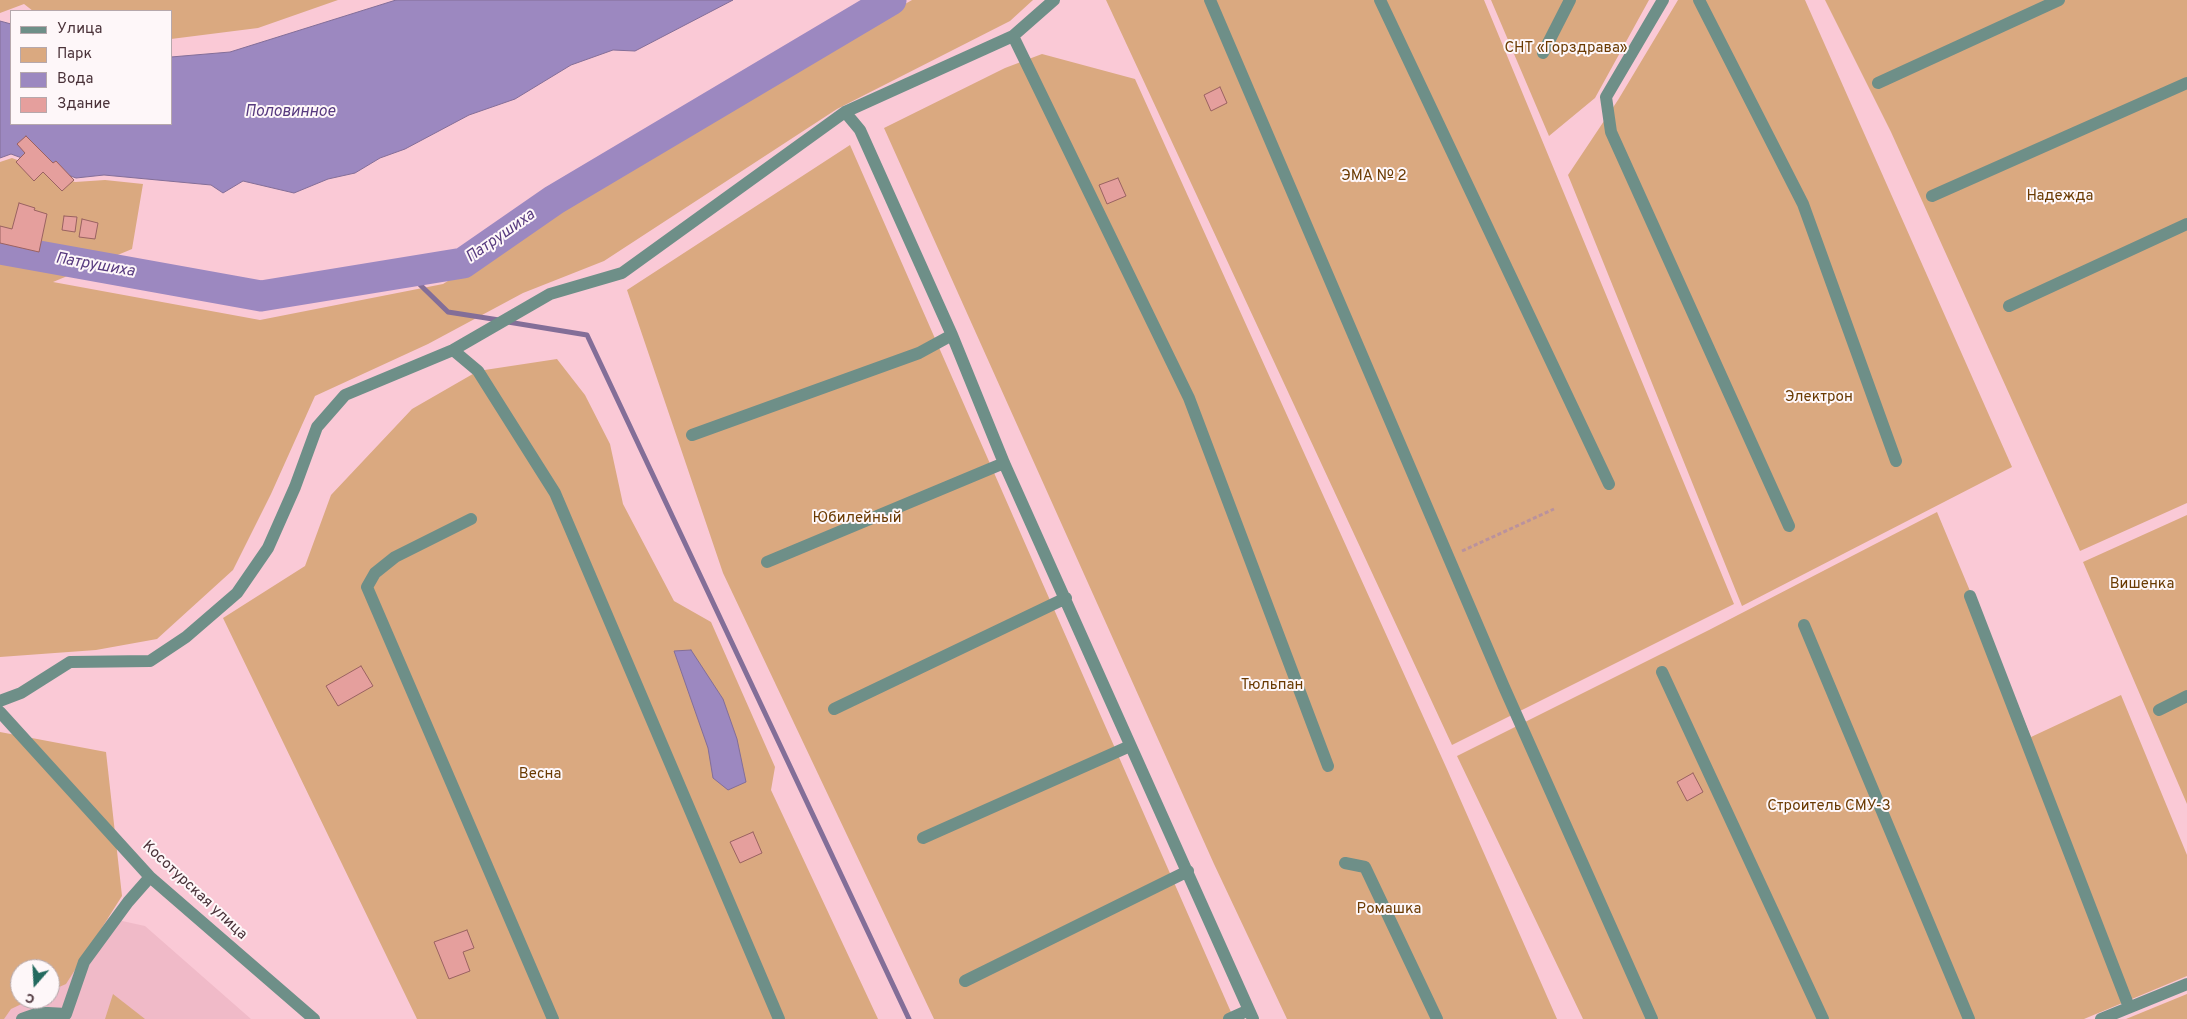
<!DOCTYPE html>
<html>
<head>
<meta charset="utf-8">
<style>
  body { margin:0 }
  #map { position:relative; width:2187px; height:1019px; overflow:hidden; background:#fac9d6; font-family:Overpass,sans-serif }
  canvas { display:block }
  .legend { position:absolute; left:10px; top:10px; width:162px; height:115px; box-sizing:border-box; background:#fef7f9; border:1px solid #b6a8ac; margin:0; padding:6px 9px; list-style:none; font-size:15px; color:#4a3239 }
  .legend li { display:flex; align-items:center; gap:10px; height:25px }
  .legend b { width:25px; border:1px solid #b6a8ac }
  .north { position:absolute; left:10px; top:959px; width:50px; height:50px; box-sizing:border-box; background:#fef7f9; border:1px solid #b6a8ac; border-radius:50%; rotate:199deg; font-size:14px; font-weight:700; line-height:20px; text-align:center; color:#4a3239 }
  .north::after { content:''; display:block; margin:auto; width:18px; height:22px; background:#236a5f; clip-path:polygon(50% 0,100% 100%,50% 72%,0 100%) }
</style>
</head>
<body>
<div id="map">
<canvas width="2187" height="1019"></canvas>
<ul class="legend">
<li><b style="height:6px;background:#6e8f88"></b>Улица</li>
<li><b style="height:14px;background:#daa980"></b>Парк</li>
<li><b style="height:14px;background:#9c88c0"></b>Вода</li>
<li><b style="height:14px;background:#e59f9d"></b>Здание</li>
</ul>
<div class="north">С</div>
</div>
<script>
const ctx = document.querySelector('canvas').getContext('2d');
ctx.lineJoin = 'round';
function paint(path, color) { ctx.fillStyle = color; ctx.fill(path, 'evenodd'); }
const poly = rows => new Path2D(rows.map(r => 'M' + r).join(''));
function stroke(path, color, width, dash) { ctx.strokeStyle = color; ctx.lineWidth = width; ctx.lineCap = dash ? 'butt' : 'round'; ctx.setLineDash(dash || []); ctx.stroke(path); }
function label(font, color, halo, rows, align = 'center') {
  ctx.font = font + ' Overpass,sans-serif'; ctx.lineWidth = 4; ctx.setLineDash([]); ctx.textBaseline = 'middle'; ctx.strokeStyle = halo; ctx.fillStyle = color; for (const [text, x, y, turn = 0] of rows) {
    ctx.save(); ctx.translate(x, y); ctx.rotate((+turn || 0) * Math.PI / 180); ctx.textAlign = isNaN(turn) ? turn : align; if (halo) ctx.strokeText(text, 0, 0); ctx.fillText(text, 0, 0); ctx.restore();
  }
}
const built = poly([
  [54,906,145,926,251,1019,0,1019,0,973],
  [20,969,50,969,50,999,20,999]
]);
const green = poly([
  [0,0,338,0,258,28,171,39,171,11,33,11,24,4,0,13],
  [912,0,1033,0,1010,21,837,109,604,261,523,293,428,344,315,396,271,494,233,570,157,639,96,650,0,657,0,162,12,158,75,182,105,180,143,184,132,249,53,282,260,320,443,284,777,78],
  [1106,0,1484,0,1734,604,1452,745],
  [1491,0,1649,0,1595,98,1549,136],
  [1678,0,1805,0,2012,467,1742,606,1568,175,1618,100],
  [1825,0,2187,0,2187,503,2080,551,1891,132],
  [1042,54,1135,79,1446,767,1557,1019,1287,1019,1214,864,884,128,1005,68],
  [850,145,1234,1019,934,1019,723,573,627,290],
  [557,359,585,395,610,444,623,504,674,601,711,622,775,767,771,790,878,1019,417,1019,223,618,305,566,331,495,412,409,478,371],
  [1937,512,2031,737,2121,695,2187,855,2187,976,2084,1019,1583,1019,1457,756,1709,630],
  [2187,515,2187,804,2083,562],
  [0,732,106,752,122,896,66,984,50,991,50,969,20,969,20,999,32,999,11,1009,4,1019,0,1019],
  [113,994,145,1019,105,1019],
  [2187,994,2187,1019,2126,1019]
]);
const water = poly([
  [396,0,733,0,635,51,613,50,571,65,515,99,469,115,405,149,380,158,355,173,328,179,294,193,243,181,223,193,211,185,104,175,76,178,11,154,0,158,0,21,11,24,11,124,171,124,171,57,230,52,396,0],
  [691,650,723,699,737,739,746,782,728,790,713,778,708,748,674,651,691,650]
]);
const stream = poly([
  [407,272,448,312,499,320],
  [508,322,587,335,909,1019]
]);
const river = poly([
  [0,249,261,296,463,263,554,200,891,0]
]);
const building = poly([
  [1220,87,1227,103,1211,111,1204,95,1220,87],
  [26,136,53,163,56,161,74,180,62,191,43,172,34,181,16,162,25,153,17,144,26,136],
  [1118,178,1126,196,1107,204,1099,185,1118,178],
  [19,203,35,208,34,210,47,214,39,252,0,243,0,226,12,229,19,203],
  [64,216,77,217,75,232,62,230,64,216],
  [82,219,98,223,95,239,79,237,82,219],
  [361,666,373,686,338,706,326,686,361,666],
  [1693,773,1703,792,1687,801,1677,782,1693,773],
  [753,832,762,853,740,863,730,842,753,832],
  [467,930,474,948,463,952,470,971,449,979,434,942,467,930]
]);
const path = poly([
  [1462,551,1554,509]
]);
const minor = poly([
  [1210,0,1504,687,1652,1019],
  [1380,0,1609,484],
  [1663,0,1606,97,1611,132,1789,526],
  [1699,0,1803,204,1896,461],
  [1013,36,1189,398,1328,766],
  [1543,53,1570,0],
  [1878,83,2059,0],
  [845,112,860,130,952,335,1004,463,1253,1019],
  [1932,196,2187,83],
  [2009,306,2187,224],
  [453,350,478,371,555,493,779,1019],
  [692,435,919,353,952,335],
  [471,519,395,557,375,573,367,587,553,1019],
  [767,562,1004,463],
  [1970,596,2129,1007],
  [1804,625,1969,1019],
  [1662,672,1823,1019],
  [0,701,21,693,70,662,150,661,186,637,237,593,268,548,295,487,317,427,345,395,453,350,550,294,622,273,845,112,1013,36,1054,0],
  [834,709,1066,598],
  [2159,710,2187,696],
  [0,712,150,877,314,1019],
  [923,838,1130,746],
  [1345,863,1365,867,1437,1019],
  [965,981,1188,871],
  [22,1019,39,1013,48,1013],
  [46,1019,48,1013,66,1014,84,962,128,902,150,877],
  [1229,1019,1249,1010],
  [2101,1019,2187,984]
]);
const parkNames = [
  ["СНТ «Горздрава»",1566,49],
  ["ЭМА № 2",1374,177],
  ["Надежда",2060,197],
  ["Электрон",1819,398],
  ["Юбилейный",857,519],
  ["Вишенка",2142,585],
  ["Тюльпан",1272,686],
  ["Весна",540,775],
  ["Строитель СМУ-3",1829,807],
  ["Ромашка",1389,910]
];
const streetNames = [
  ["Косотурская улица",194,891,43]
];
const waterNames = [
  ["Половинное",290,113],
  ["Патрушиха",501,237,-35],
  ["Патрушиха",95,266,10]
];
paint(built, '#f0bac8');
paint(green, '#daa980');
paint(water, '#9c88c0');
stroke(water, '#836e98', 1);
stroke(stream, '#836e98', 5);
stroke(river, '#9c88c0', 31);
paint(building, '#e59f9d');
stroke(building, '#9a6261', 1);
stroke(path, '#ba929d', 3, [4, 2.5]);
stroke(minor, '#6e8f88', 12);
label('15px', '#6a3a02', '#fef7f9', parkNames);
label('15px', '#4a3239', '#fef7f9', streetNames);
label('italic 16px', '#573a7f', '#fef7f9', waterNames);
</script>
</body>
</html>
